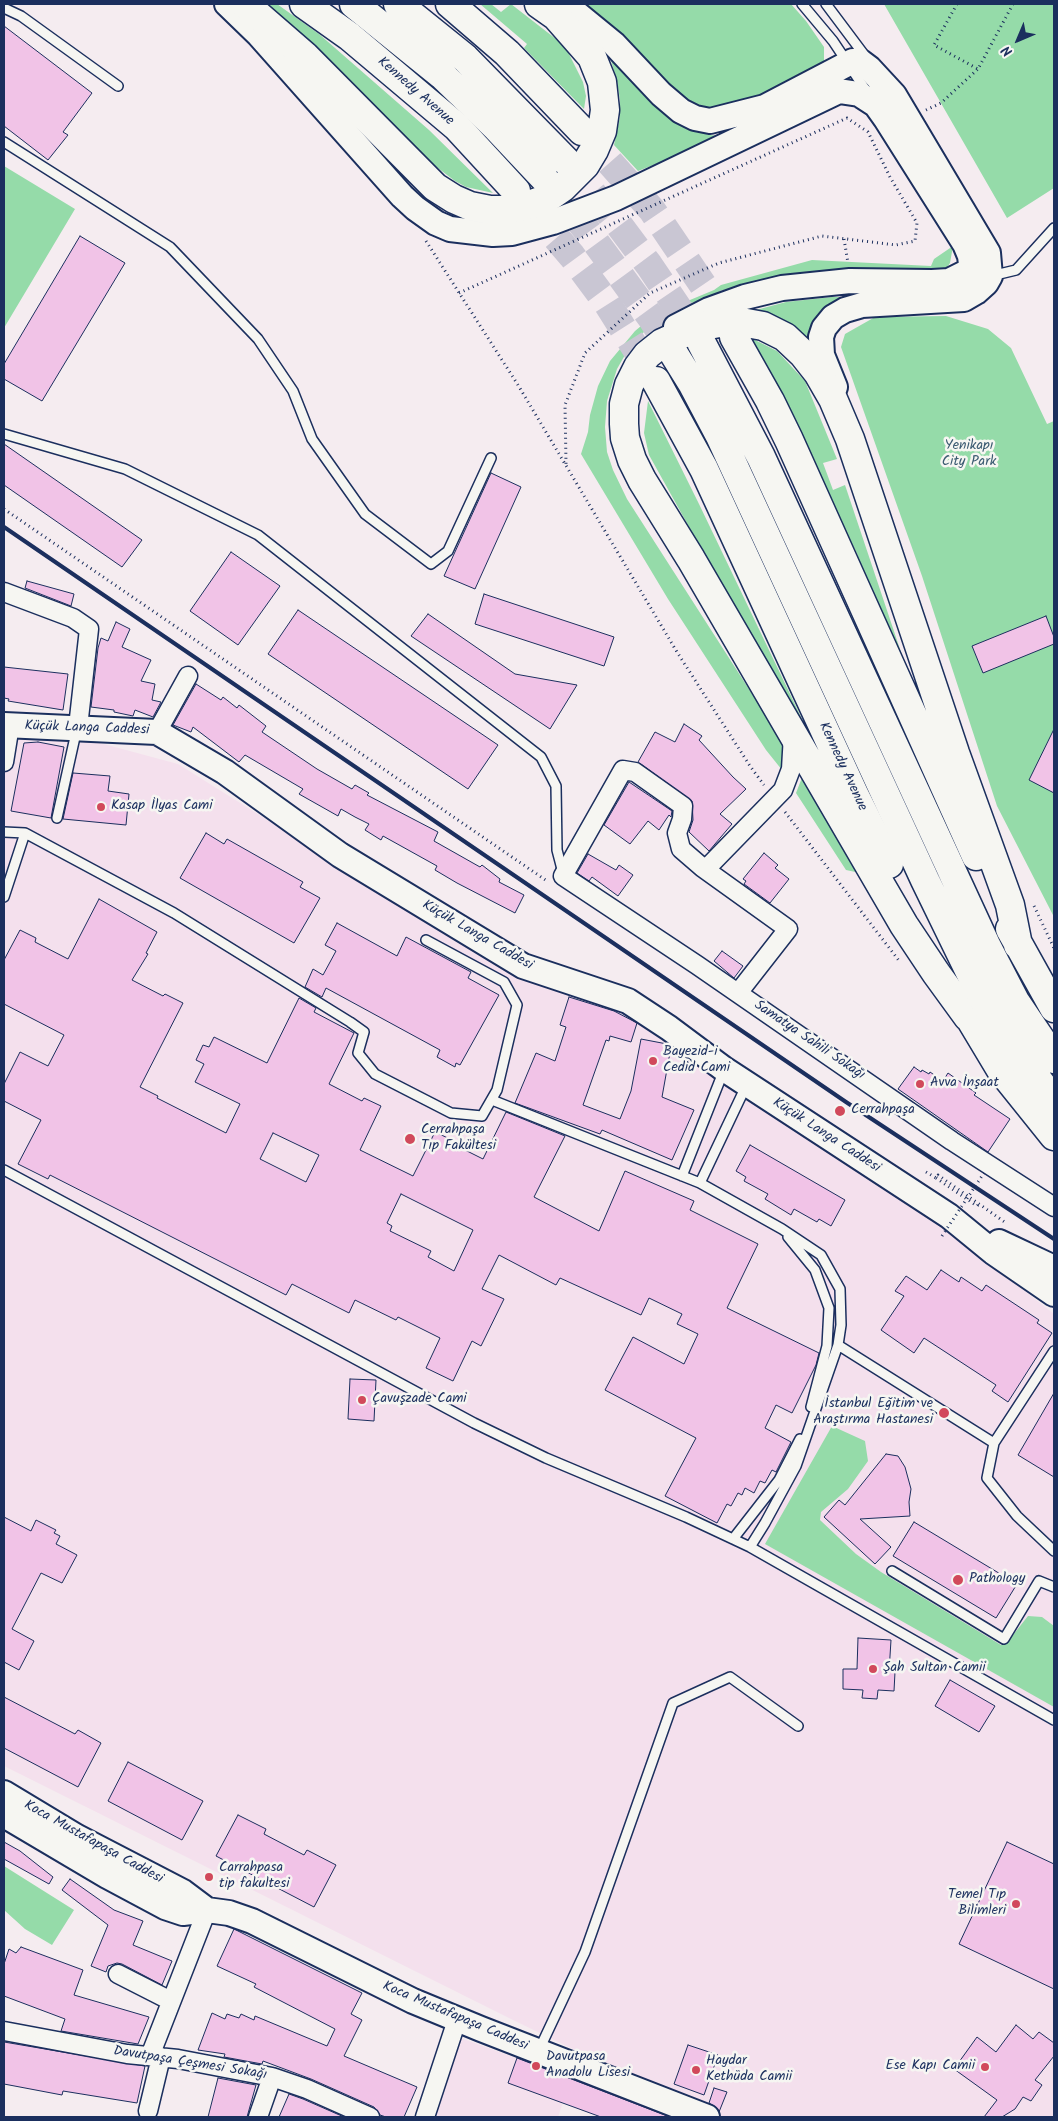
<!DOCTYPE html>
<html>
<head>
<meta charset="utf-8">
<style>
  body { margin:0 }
  #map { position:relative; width:1058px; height:2121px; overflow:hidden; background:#f5ecf0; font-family:Kalam,sans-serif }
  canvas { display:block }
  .frame { position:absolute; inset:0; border:5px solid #1b2f5e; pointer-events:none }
  .north { position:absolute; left:993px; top:15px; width:50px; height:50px; -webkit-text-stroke:4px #f6f6f2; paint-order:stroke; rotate:225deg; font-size:14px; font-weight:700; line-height:20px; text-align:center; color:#1b2f5e }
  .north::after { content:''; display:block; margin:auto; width:18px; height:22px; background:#1b2f5e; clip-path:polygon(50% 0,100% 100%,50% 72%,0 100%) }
</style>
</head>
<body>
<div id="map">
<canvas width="1058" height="2121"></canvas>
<div class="frame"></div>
<div class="north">N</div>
</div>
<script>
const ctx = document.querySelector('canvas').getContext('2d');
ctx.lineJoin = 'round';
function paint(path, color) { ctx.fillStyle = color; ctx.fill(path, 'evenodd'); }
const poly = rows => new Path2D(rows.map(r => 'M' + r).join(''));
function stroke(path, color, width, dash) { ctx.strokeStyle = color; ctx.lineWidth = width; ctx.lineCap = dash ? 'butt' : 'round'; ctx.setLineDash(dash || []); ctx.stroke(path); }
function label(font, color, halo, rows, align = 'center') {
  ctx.font = font + ' Kalam,sans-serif'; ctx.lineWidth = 5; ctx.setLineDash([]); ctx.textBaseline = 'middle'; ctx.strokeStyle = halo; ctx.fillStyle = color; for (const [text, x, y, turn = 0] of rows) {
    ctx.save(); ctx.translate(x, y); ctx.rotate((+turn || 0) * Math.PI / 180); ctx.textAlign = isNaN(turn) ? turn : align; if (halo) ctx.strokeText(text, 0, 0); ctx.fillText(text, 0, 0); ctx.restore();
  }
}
const built = poly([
  [12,734,74,736,178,764,516,976,623,1007,942,1226,1054,1314,1054,2117,724,2117,674,2098,511,2019,4,1766,4,775],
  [458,2037,571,2078,558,2117,431,2117]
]);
const green = poly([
  [266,4,277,4,319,34,429,130,493,193,466,187,455,181,422,156,305,37],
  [480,4,491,4,501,12,511,4,565,46,583,82,586,96,584,109,524,48,527,44],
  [578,4,791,4,806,21,824,47,824,65,793,86,716,110,688,105],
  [884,4,1054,4,1054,188,1007,218],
  [610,57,658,102,671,118,688,129,710,135,721,136,718,140,638,171,614,145,620,117,620,100,617,81],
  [4,166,75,209,4,328],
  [953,246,950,263,946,269,780,278,691,303,669,312,648,327,625,355,617,369,607,401,605,427,607,452,613,470,627,499,781,739,786,775,766,750,668,599,581,454,588,432,590,415,598,386,610,361,635,331,647,321,666,310,714,290,721,285,812,260,931,266,934,259],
  [832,297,839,297,841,301,818,314,807,340,753,314,756,310,786,302],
  [946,316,988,329,1011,348,1047,424,1054,421,1054,917,997,806,922,576,841,347,845,334,875,317],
  [751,338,777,351,805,381,837,459,823,463,833,490,845,485,914,691,854,560,858,556],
  [648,401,699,504,815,746,748,633,649,455,644,433],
  [803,775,860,873,846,870,796,793],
  [832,1426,865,1441,868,1461,848,1489,821,1512,820,1520,856,1554,881,1572,1001,1645,1013,1635,1028,1616,1042,1617,1054,1626,1054,1707,765,1544],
  [4,1866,74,1910,52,1945,25,1929,4,1910]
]);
const building = poly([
  [4,26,92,93,63,132,68,135,48,160,4,126,4,26],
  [80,236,125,263,42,401,4,379,4,364,80,236],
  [4,444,142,540,122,567,4,485,4,444],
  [491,473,521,487,475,589,444,576,491,473],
  [231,552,280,586,238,645,190,611,231,552],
  [27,581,74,594,71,606,25,588,27,581],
  [484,594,614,637,604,666,475,624,484,594],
  [298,610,498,745,468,789,268,654,298,610],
  [428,614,515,674,577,685,550,729,411,636,428,614],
  [1046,616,1054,637,1054,644,983,673,972,646,1046,616],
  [116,622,130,629,122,647,151,660,141,681,155,684,152,700,161,702,153,717,135,710,133,716,114,712,114,710,91,707,98,648,101,638,108,641,116,622],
  [4,667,68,674,63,710,8,701,9,699,4,698,4,667],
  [196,684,221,700,223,697,237,708,239,705,266,726,262,732,317,769,352,789,355,785,369,793,367,795,438,832,434,841,480,867,482,865,500,879,499,882,524,895,515,913,457,883,435,870,437,866,383,836,381,840,365,830,369,824,355,817,341,809,338,816,299,794,303,789,245,755,239,762,193,727,191,732,173,725,196,684],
  [684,724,702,736,699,740,733,777,746,789,720,814,732,824,709,851,689,832,693,820,692,801,638,762,655,732,675,742,684,724],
  [1054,729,1054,793,1029,780,1054,729],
  [38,742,64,747,51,818,11,811,24,743,38,742],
  [73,773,110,776,108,791,129,794,126,825,63,819,73,773],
  [629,782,672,811,671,817,669,815,659,830,648,821,630,844,604,825,629,782],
  [206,833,224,844,227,839,303,882,300,887,320,898,294,943,180,878,206,833],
  [764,853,778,865,775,868,789,879,770,903,744,884,746,881,743,879,764,853],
  [588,854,616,870,619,865,633,875,618,896,592,877,589,881,577,873,588,854],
  [99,899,157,932,146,953,148,954,132,980,163,996,165,994,183,1003,140,1087,158,1096,157,1098,226,1133,240,1104,195,1082,204,1064,196,1060,203,1045,209,1047,214,1037,267,1063,299,998,316,1008,314,1012,354,1033,329,1084,362,1101,364,1098,381,1106,360,1150,413,1176,435,1132,452,1140,451,1143,483,1159,506,1112,565,1136,534,1197,599,1231,625,1171,694,1201,690,1210,758,1244,727,1308,819,1353,816,1365,792,1413,776,1405,765,1428,791,1442,776,1472,772,1470,765,1483,760,1481,754,1493,745,1488,742,1495,738,1493,731,1506,727,1504,717,1523,665,1496,696,1438,605,1390,633,1337,684,1364,698,1334,677,1324,682,1314,649,1298,641,1315,560,1278,556,1285,499,1255,482,1289,504,1299,481,1346,472,1341,453,1381,426,1368,440,1338,398,1317,396,1320,355,1300,349,1313,292,1284,286,1295,50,1175,48,1179,18,1164,41,1120,4,1101,4,1084,20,1052,48,1066,64,1035,4,1004,4,960,20,930,36,938,35,942,68,959,99,899],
  [273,1133,319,1155,306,1182,260,1159,273,1133],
  [401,1194,473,1230,454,1271,428,1257,431,1251,390,1231,392,1226,387,1223,401,1194],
  [337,923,397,956,406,937,471,972,468,978,499,995,460,1065,456,1063,455,1067,437,1057,440,1050,326,988,322,997,305,987,313,969,323,975,336,951,325,945,337,923],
  [722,951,743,966,734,978,714,961,722,951],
  [569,997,614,1011,637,1023,631,1042,610,1036,609,1041,606,1040,583,1105,620,1119,631,1091,641,1039,667,1044,671,1047,662,1097,694,1110,672,1160,602,1130,600,1134,515,1103,536,1053,555,1061,566,1027,560,1025,569,997],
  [914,1067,921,1072,922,1070,929,1074,930,1072,943,1081,948,1073,976,1093,974,1095,1010,1119,988,1152,898,1089,914,1067],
  [750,1145,845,1200,831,1226,819,1219,817,1222,794,1209,791,1215,765,1199,768,1194,744,1181,746,1177,736,1171,750,1145],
  [941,1270,959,1282,961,1277,982,1291,986,1285,1039,1320,1037,1323,1052,1333,1008,1402,992,1391,996,1385,924,1338,914,1353,881,1330,904,1296,895,1291,906,1276,927,1290,941,1270],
  [350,1379,376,1380,374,1421,348,1419,350,1379],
  [1054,1393,1054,1477,1018,1455,1054,1393],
  [886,1454,898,1456,905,1467,911,1489,909,1502,910,1516,860,1519,891,1547,875,1564,824,1517,839,1500,845,1505,886,1454],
  [4,1517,31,1531,36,1520,56,1530,54,1533,60,1536,56,1544,77,1555,62,1583,41,1573,12,1629,34,1641,19,1670,4,1662,4,1517],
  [914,1522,1017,1584,996,1618,893,1556,914,1522],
  [858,1638,891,1640,889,1672,895,1672,894,1691,878,1690,877,1699,862,1698,863,1690,843,1689,843,1669,857,1669,858,1638],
  [950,1680,995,1706,979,1732,935,1706,950,1680],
  [4,1697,75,1734,78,1730,101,1743,78,1787,4,1748,4,1697],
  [128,1762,203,1801,182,1840,108,1801,128,1762],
  [238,1815,266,1829,264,1834,304,1855,307,1850,336,1865,314,1907,216,1856,238,1815],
  [4,1842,20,1851,53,1877,49,1884,4,1859,4,1842],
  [1007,1842,1054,1864,1054,1989,959,1944,1007,1842],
  [70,1879,114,1910,143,1921,133,1945,172,1961,162,1985,122,1964,117,1963,108,1966,106,1972,91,1966,108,1925,62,1890,70,1879],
  [234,1929,362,1993,351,2014,362,2020,344,2056,417,2087,404,2117,386,2117,380,2115,374,2107,311,2079,263,2061,262,2064,224,2057,225,2054,198,2050,212,2013,225,2019,227,2014,239,2018,241,2014,254,2020,255,2016,327,2046,335,2029,254,1987,256,1984,217,1966,234,1929],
  [21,1947,83,1970,74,1995,149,2017,138,2044,61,2031,65,2019,4,1996,4,1964,9,1949,16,1953,21,1947],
  [1016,2025,1033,2039,1039,2032,1054,2043,1054,2056,1035,2080,1042,2085,1031,2101,1023,2097,1015,2109,1002,2117,984,2117,997,2100,954,2069,977,2037,996,2052,1016,2025],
  [4,2042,145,2066,137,2103,63,2091,62,2095,4,2084,4,2042],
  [688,2045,718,2055,704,2095,674,2084,688,2045],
  [517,2058,670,2117,601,2117,508,2083,517,2058],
  [218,2078,256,2085,247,2117,208,2117,218,2078],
  [714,2088,727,2092,719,2112,717,2108,709,2103,714,2088],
  [289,2094,303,2099,344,2117,279,2117,289,2094]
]);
const primaryTunnel = poly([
  [582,131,652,210,705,288,729,329],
  [529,206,572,256,607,303,655,379]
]);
const highwayTunnel = poly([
  [566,161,619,225,649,265,701,342],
  [544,178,586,229,652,319,674,354]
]);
const path = poly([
  [957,4,934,45,978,69,1013,4],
  [926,110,941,103,978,69],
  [844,239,848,263],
  [426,241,518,385,677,652,750,766,764,785],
  [459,293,847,118,868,132,890,177,917,223,915,241,896,245,822,236,719,263,650,293,585,353,565,405,566,464],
  [4,509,547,881],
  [785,812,900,962],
  [1034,906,1054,948],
  [926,1172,936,1178,938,1175,1006,1223],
  [936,1178,977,1206,979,1204]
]);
const lane = poly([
  [802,4,833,41,867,92],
  [826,4,868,60],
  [4,8,21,16,118,86],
  [4,142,170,247,258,339,293,391,312,439,365,514,431,564,448,551,491,458],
  [991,276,1016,270,1054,228],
  [4,434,125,469,258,535,541,757,556,786,557,850,563,873],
  [57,818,77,728],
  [4,832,25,833,174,913,350,1022,364,1032,358,1053,375,1074,451,1113,482,1116,497,1090,517,1005,504,982,426,940],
  [4,897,25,833],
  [492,1100,700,1183,782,1229,821,1255,840,1289,841,1325,838,1345,796,1466,765,1523,750,1547],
  [4,1170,474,1423,546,1458,686,1517,750,1547,1054,1720],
  [682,1176,724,1070],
  [700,1183,747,1084],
  [788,1237,815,1270,829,1308,827,1346,811,1407],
  [838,1345,994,1443],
  [1054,1351,994,1443,987,1478,1017,1516,1054,1551],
  [733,1539,779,1480,800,1439],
  [892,1571,1004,1639,1039,1581,1054,1587],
  [539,2050,585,1952,673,1703,730,1677,798,1726]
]);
const street = poly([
  [4,592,73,618,89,629,78,727],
  [157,732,188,676],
  [4,762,10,725],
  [706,869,783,790,791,769,793,735],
  [738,993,788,929,703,868,681,849,677,833,682,819,683,806,635,772,623,770,563,876,697,965,952,1141,1054,1207],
  [118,1974,171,2001],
  [4,2031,127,2054,178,2059,272,2077,307,2089,370,2117],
  [150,2056,207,1910],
  [148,2111,161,2057],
  [258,2117,272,2077],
  [425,2117,457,2020]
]);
const secondary = poly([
  [227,4,259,35,402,196,415,208,436,223,450,229,493,234,512,233,553,222,616,198,839,91,859,94,876,105,886,119,965,244,970,256,971,264,969,271,949,281,932,282,850,281,782,288,745,297,709,310,676,327],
  [565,4,614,44,661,94,681,111,695,118,710,121,765,107,853,61,861,62,869,68,894,95,988,253,990,276,986,283,976,292,964,299,862,305,845,310,833,317,824,328,821,337,822,355,835,387],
  [4,725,157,732,225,772,340,855,523,966,628,1001,669,1028,724,1069,949,1216,993,1252,1054,1294],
  [999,1242,1054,1268],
  [4,1793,77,1837,183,1892,207,1910],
  [4,1815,107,1876,165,1907,183,1913,207,1910,229,1913,252,1921,413,2001,481,2029,707,2117]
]);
const primary = poly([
  [245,4,305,56,435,187,454,199,470,206,490,210,504,210,532,204,546,199,562,188,585,165,594,150,602,131,605,110,602,82,592,57,556,16,539,4],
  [304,4,349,36,457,127,516,191],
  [450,4,507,53,582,131],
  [734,337,770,401,789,440,976,856],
  [656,381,704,469,855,796,889,864],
  [1010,929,1054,1008],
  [959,1000,1001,1070,1054,1136],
  [968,1017,936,973,904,925,691,559,642,480,632,460,625,438,624,424,624,404,629,385,638,367,647,355,662,343,698,327,719,323,741,322,763,326,785,337,803,354,818,373,833,399,850,439,955,753,1010,905,1018,945]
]);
const highway = poly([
  [354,4,442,75,496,127,544,178],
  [398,4,465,58,566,161],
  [701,342,761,457,987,947,1015,1001,1054,1059],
  [674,354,692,383,720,436,925,880,986,1005,1019,1055,1054,1101]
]);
const rail = poly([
  [4,527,846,1102,1054,1239]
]);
const pathBridge = poly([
  [942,1236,984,1173]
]);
const markers = [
  [101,807,5,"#d1495b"],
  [653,1061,5,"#d1495b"],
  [920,1084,5,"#d1495b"],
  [840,1111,6,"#d1495b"],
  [410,1139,6,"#d1495b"],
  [362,1400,5,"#d1495b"],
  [944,1413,6,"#d1495b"],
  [958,1580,6,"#d1495b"],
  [873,1669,5,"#d1495b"],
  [209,1877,5,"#d1495b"],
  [1016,1904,5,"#d1495b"],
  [536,2066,5,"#d1495b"],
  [985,2067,5,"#d1495b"],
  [696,2070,5,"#d1495b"]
];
const streetNames = [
  ["Kennedy Avenue",415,92,41],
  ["Küçük Langa Caddesi",87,729,2],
  ["Kennedy Avenue",842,767,65],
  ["Küçük Langa Caddesi",477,936,30],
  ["Samatya Sahili Sokağı",809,1041,34],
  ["Küçük Langa Caddesi",826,1136,33],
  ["Koca Mustafapaşa Caddesi",93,1843,29],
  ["Koca Mustafapaşa Caddesi",455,2017,23],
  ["Davutpaşa Çeşmesi Sokağı",190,2064,9]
];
const parkNames = [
  ["Yenikapı",969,447],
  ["City Park",969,463]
];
const poiNames = [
  ["Kasap İlyas Cami",111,807],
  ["Bayezid-i",663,1053],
  ["Cedid Cami",663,1069],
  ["Avva İnşaat",930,1084],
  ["Cerrahpaşa",851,1111],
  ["Cerrahpaşa",421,1131],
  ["Tıp Fakültesi",421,1147],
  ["Çavuşzade Cami",372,1400],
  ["İstanbul Eğitim ve",933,1405,"right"],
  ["Araştırma Hastanesi",933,1421,"right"],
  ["Pathology",969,1580],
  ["Şah Sultan Camii",883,1669],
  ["Carrahpasa",219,1869],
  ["tip fakultesi",219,1885],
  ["Temel Tıp",1006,1896,"right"],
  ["Bilimleri",1006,1912,"right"],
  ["Davutpasa",546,2058],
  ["Anadolu Lisesi",546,2074],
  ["Haydar",706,2062],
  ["Kethüda Camii",706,2078],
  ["Ese Kapı Camii",975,2067,"right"]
];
paint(built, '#f4e0ed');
paint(green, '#95dba9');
paint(building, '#f1c3e7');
stroke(building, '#1b2f5e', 1);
stroke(primaryTunnel, '#c9c6d3', 28, [28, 14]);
stroke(highwayTunnel, '#c9c6d3', 28, [28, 14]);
stroke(lane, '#1b2f5e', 12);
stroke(street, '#1b2f5e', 21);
stroke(secondary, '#1b2f5e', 28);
stroke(primary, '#1b2f5e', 31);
stroke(highway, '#1b2f5e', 31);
stroke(path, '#1b2f5e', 3, [1, 4]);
stroke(lane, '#f6f6f2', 9);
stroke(street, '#f6f6f2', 18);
stroke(secondary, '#f6f6f2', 24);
stroke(primary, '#f6f6f2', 28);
stroke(highway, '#f6f6f2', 28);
stroke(rail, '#1b2f5e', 4);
stroke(pathBridge, '#1b2f5e', 3, [1, 4]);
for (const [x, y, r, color] of markers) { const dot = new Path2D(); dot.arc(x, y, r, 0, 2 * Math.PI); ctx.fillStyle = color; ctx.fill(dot); stroke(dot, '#f6f6f2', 2); }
label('14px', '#1b2f5e', '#f6f6f2', streetNames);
label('14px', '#3a5a71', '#f6f6f2', parkNames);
label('14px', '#1b2f5e', '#f6f6f2', poiNames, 'left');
</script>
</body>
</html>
